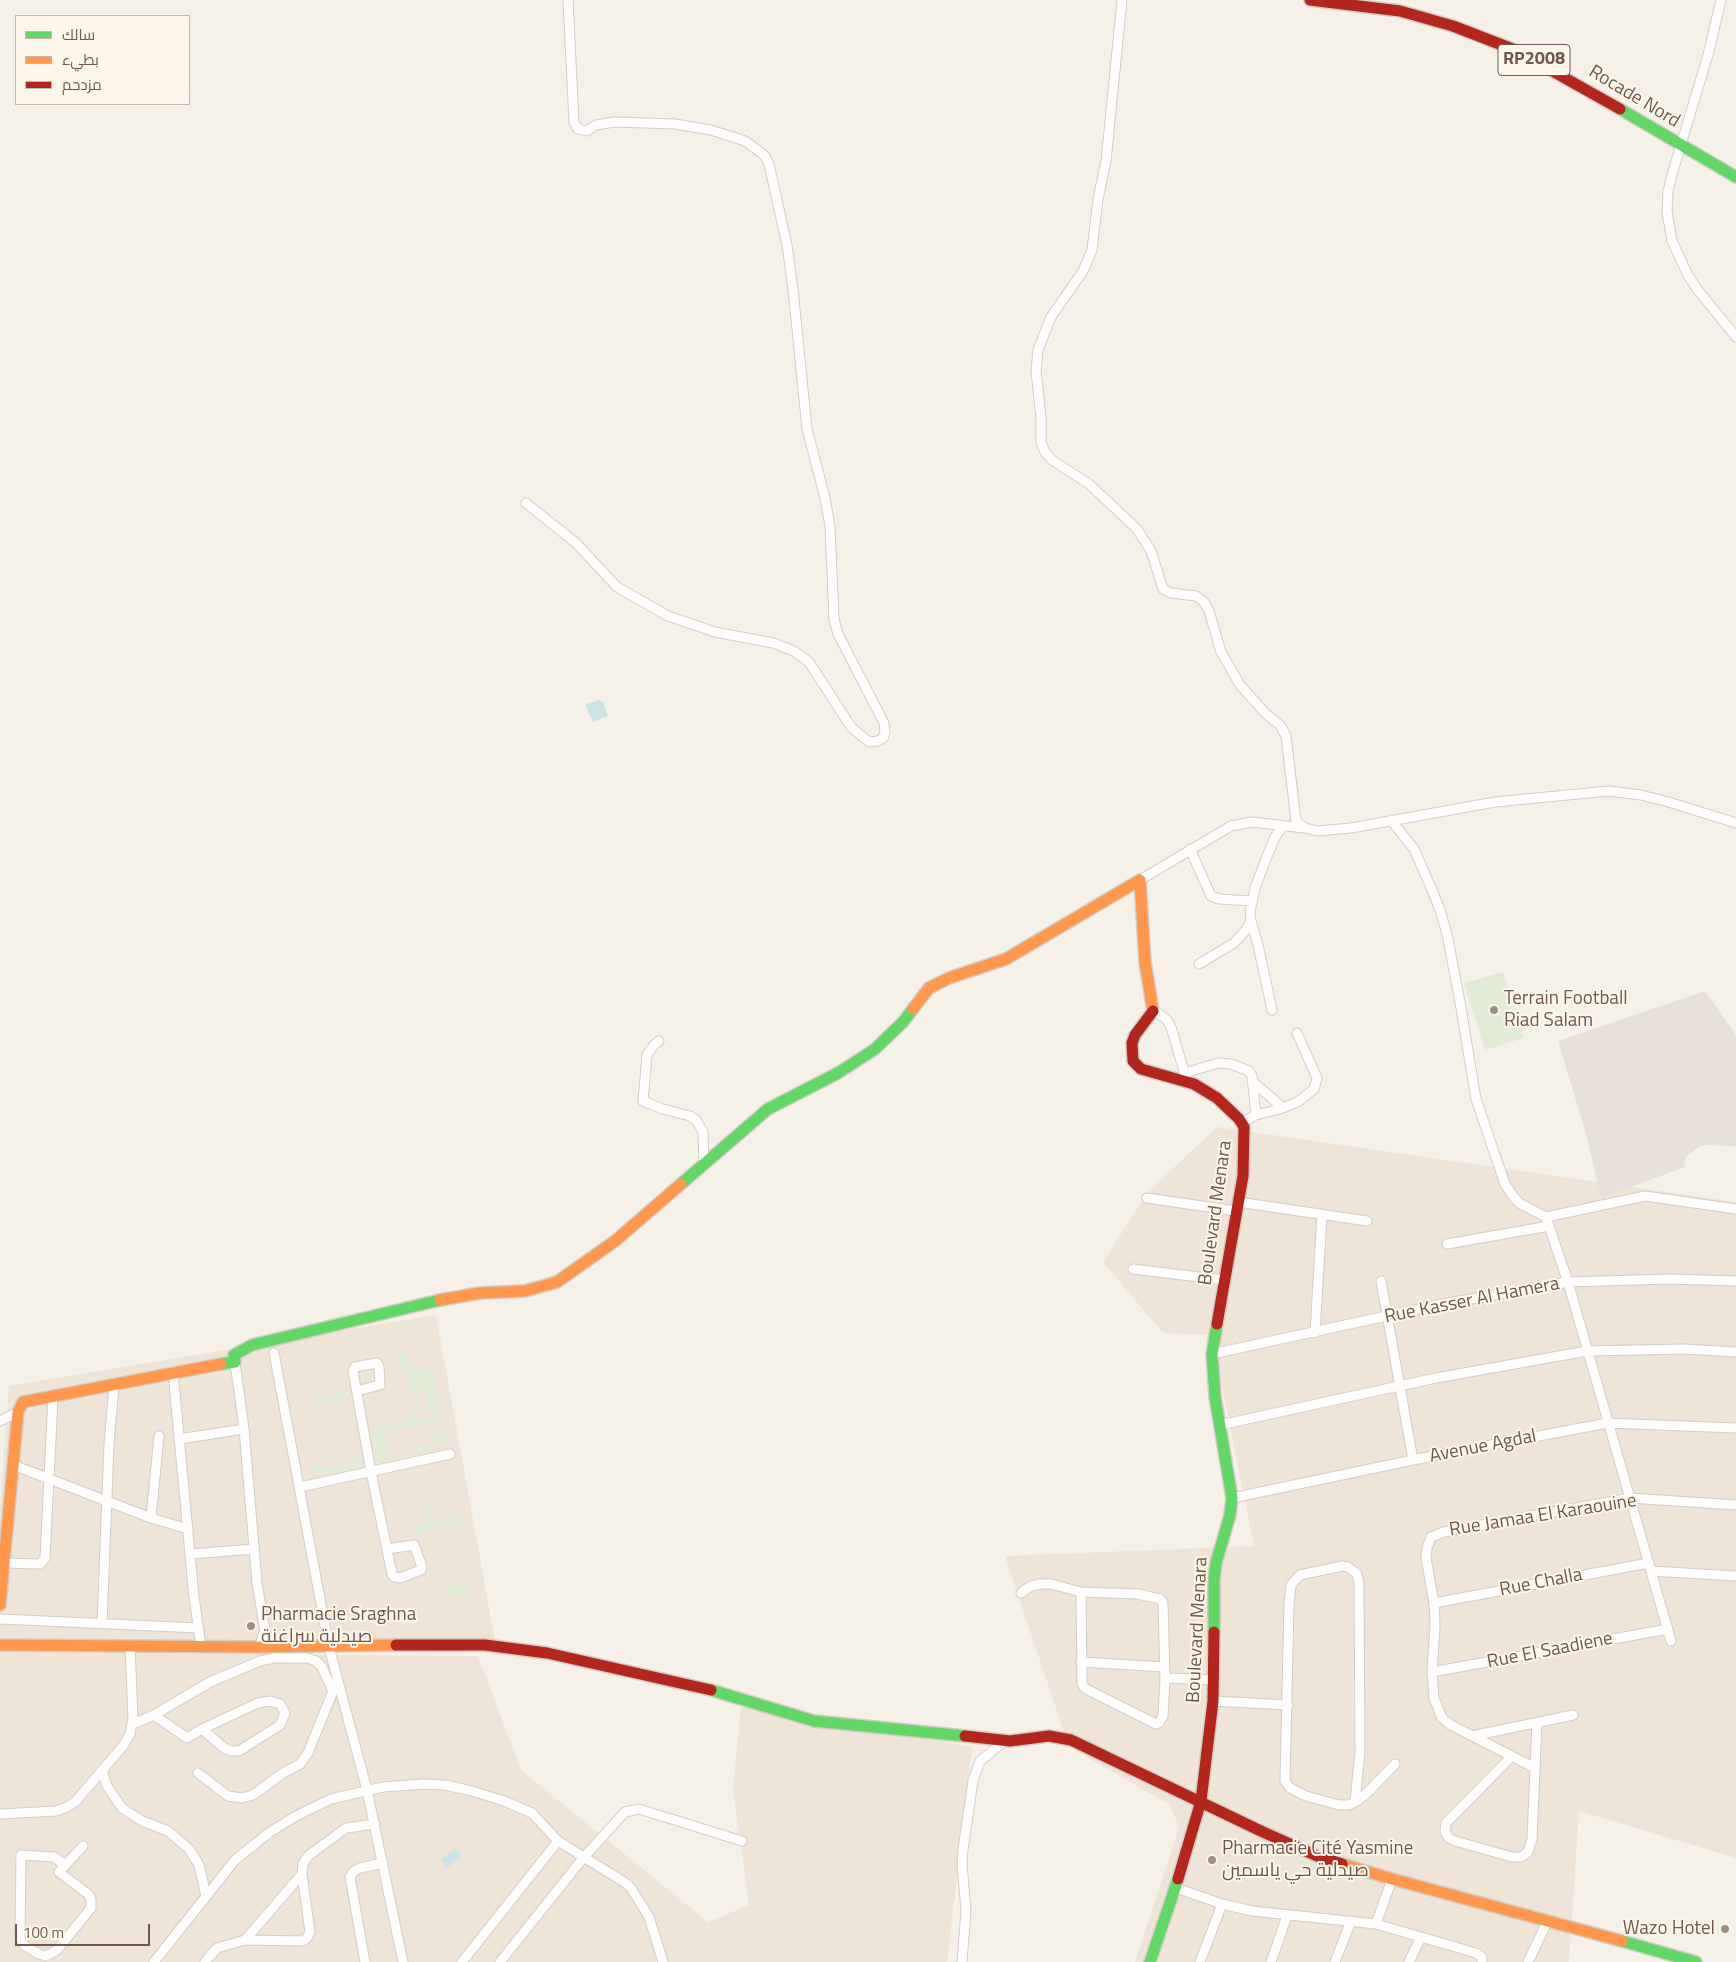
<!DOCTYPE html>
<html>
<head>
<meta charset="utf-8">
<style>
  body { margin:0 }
  #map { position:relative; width:1736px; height:1962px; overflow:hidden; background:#f5f1e9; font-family:"Titillium Web",Cairo,sans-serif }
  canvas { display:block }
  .legend { position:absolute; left:15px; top:15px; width:175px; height:90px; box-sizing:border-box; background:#fdf6ea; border:1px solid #c5b7ab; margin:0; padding:6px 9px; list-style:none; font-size:15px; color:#70594c }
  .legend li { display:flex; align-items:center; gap:10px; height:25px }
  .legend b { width:25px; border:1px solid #c5b7ab }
  .scale { position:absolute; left:15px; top:1924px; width:135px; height:22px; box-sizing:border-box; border:2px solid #70594c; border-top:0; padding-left:6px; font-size:15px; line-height:18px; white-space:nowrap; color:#70594c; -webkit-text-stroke:4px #fdf6ea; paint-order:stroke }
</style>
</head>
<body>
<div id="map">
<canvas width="1736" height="1962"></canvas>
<ul class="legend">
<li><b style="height:6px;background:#63d668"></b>سالك</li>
<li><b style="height:6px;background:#ff974d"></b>بطيء</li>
<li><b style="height:6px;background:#b3261e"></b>مزدحم</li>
</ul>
<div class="scale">100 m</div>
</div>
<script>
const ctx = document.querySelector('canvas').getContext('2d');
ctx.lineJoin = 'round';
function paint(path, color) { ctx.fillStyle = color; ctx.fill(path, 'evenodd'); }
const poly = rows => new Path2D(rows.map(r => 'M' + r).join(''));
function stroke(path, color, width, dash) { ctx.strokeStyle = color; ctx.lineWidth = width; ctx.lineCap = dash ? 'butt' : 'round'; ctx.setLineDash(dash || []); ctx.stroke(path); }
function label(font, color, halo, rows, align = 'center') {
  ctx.font = font + ' "Titillium Web",Cairo,sans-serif'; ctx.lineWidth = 4; ctx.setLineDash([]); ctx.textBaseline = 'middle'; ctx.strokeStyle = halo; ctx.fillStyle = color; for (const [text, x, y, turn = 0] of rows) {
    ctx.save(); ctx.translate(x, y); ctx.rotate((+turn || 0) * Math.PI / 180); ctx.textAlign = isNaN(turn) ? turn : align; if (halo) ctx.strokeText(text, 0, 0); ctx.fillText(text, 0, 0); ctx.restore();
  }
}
const residential = poly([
  [1217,1127,1736,1202,1736,1858,1579,1811,1569,1962,1135,1962,1179,1827,1170,1805,1069,1747,1005,1556,1254,1546,1212,1335,1163,1333,1103,1262,1148,1192],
  [436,1315,497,1652,0,1637,0,1507,9,1386],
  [0,1652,478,1656,521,1770,708,1922,749,1905,733,1789,741,1707,771,1710,972,1747,947,1962,0,1962]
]);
const industrial = poly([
  [1705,991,1736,1035,1736,1146,1701,1145,1685,1158,1685,1167,1601,1198,1586,1134,1558,1041]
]);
const green = poly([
  [1503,972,1524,1038,1485,1050,1464,983],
  [405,1351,409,1370,432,1366,439,1412,429,1414,425,1390,409,1393,406,1372,401,1372,398,1352],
  [345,1391,347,1398,313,1406,311,1399],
  [417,1415,418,1419,438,1416,440,1423,432,1424,434,1436,441,1435,441,1431,445,1430,447,1442,434,1444,431,1425,427,1424,384,1431,384,1439,387,1439,388,1444,373,1446,370,1428,409,1421,409,1416],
  [433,1445,433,1451,413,1454,412,1449],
  [390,1446,390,1451,384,1452,385,1458,377,1459,375,1448],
  [363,1456,365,1466,362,1471,340,1474,338,1464,358,1461,358,1457],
  [406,1456,407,1462,378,1467,377,1461],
  [318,1463,319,1469,337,1465,338,1472,318,1475,313,1471,313,1465],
  [423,1500,428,1500,431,1517,439,1516,442,1522,456,1517,456,1513,461,1513,464,1522,459,1523,458,1527,436,1531,435,1528,438,1521,431,1522,431,1526,427,1533,415,1534,414,1527,424,1521,425,1515],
  [468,1582,470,1594,448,1598,446,1585]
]);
const water = poly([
  [599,700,603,701,608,716,593,722,585,705],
  [455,1848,462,1856,447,1868,441,1860]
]);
const street = poly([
  [1122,0,1106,161,1098,199,1092,250,1083,271,1051,317,1038,350,1036,371,1041,418,1041,442,1045,452,1052,460,1089,484,1137,529,1151,551,1163,589,1171,593,1196,596,1204,602,1209,611,1221,652,1240,685,1266,714,1280,725,1286,736,1296,821,1305,828,1317,831,1351,828,1495,802,1609,791,1641,795,1665,801,1736,823],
  [1721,0,1708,55,1673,171,1668,191,1667,212,1672,241,1688,275,1697,289,1736,337],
  [526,503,576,543,617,587,668,616,715,632,773,643,794,651,809,662,851,727,869,742,878,741,883,738,885,732,884,723,838,634,834,619,830,526,825,498,807,429,793,289,787,245,769,164,764,155,745,141,711,130,675,124,614,122,596,125,587,131,578,129,574,122,568,0],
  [1391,820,1414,849,1433,892,1441,913,1447,934,1460,1002,1476,1099,1505,1184,1513,1196,1519,1203,1546,1217,1645,1196,1736,1209],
  [1190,849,1211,896,1219,899,1252,901],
  [1140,880,1231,826,1252,822,1304,828],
  [1199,964,1234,943,1246,930,1251,921],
  [1154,1010,1167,1020,1171,1027,1186,1078],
  [1272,1010,1258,945,1251,921,1250,912,1255,888,1266,859,1275,837,1283,826],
  [659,1041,654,1045,647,1055,643,1101,663,1109,690,1116,696,1120,703,1132,704,1163],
  [1185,1073,1218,1063,1231,1064,1249,1071,1252,1076,1256,1115,1241,1123],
  [1252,1081,1283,1108],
  [1256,1115,1283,1108,1299,1101,1314,1089,1317,1078,1297,1033],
  [1147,1198,1236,1211],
  [1238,1202,1367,1221],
  [1546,1217,1568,1282,1671,1641],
  [1447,1244,1549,1226],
  [1133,1269,1224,1280],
  [1381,1281,1413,1460],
  [1315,1333,1322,1215],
  [274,1353,329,1647,367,1790,403,1962],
  [1212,1354,1437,1305,1568,1282,1669,1279,1736,1281],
  [235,1362,244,1429,257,1583,265,1631,259,1647],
  [173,1372,194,1597,201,1647],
  [357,1391,380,1385,379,1367,377,1363,355,1367,353,1371,371,1472,392,1574,394,1577,400,1578,421,1570,422,1567,414,1545,387,1549],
  [0,1421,18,1412],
  [1220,1425,1436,1378,1587,1351,1685,1349,1736,1352],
  [179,1439,244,1429],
  [13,1465,151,1518,188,1529],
  [300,1487,450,1454],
  [1232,1498,1413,1460,1607,1423,1736,1428],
  [151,1518,159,1436],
  [191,1554,254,1549],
  [3,1563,40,1564,45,1558,53,1398],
  [1651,1571,1736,1576],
  [1021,1593,1031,1586,1040,1584,1051,1584,1081,1592,1138,1594,1160,1599,1163,1603,1165,1678,1163,1716,1159,1723,1156,1724,1086,1689,1082,1684,1081,1592],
  [1434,1603,1649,1563],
  [0,1619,199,1628],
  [102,1624,109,1444,114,1386],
  [1081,1662,1164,1667],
  [1432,1672,1668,1629],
  [1165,1678,1214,1680],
  [1213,1701,1288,1705],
  [154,1715,187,1738,202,1729,258,1703,270,1701,280,1704,285,1713,280,1725,239,1751,231,1751,224,1748,202,1729],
  [133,1724,154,1715,210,1682,260,1661,274,1658,307,1658,316,1661,322,1667,333,1691,308,1753,300,1764,283,1773,253,1795,242,1798,228,1796,198,1773],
  [1472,1736,1573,1715],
  [1512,1756,1446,1823,1445,1832,1449,1838,1455,1841,1512,1857,1521,1857,1528,1852,1532,1839,1537,1723],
  [1535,1768,1451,1725,1442,1718,1434,1698,1432,1672,1435,1626,1434,1603,1426,1558,1427,1548,1431,1537,1444,1532,1630,1498,1736,1505],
  [102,1771,107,1786,122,1808,142,1821,168,1831,189,1849,199,1865,206,1896],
  [1355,1802,1360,1751,1359,1583,1357,1574,1348,1567,1342,1566,1300,1575,1291,1585,1289,1604,1285,1781,1290,1788,1306,1796,1339,1805,1349,1805,1355,1802,1366,1794,1395,1764],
  [0,1814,56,1811,67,1807,76,1801,123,1746,130,1734,133,1718,130,1646],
  [65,1865,54,1857,21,1855,20,1938,25,1946,39,1954,46,1956,57,1950,91,1908,91,1899,88,1894,59,1872,83,1846],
  [1176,1888,1222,1904,1252,1911,1376,1924,1476,1953,1482,1957,1482,1962],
  [1376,1924,1392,1879],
  [245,1940,302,1874,303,1864,308,1856,346,1828,375,1824],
  [154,1962,235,1860,270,1832,296,1816,331,1799,383,1787,423,1784,445,1785,472,1791,504,1801,532,1813,558,1841,624,1882,631,1888,649,1917,663,1962],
  [205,1962,217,1948,245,1940,303,1941,307,1938,310,1932,302,1874],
  [365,1962,350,1877,354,1871,360,1868,383,1863],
  [462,1962,558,1841],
  [500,1962,584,1857,625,1812,639,1809,742,1841],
  [962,1962,966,1911,962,1864,963,1850,973,1781,980,1761,1006,1740],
  [1200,1962,1222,1904],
  [1271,1962,1287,1916],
  [1335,1962,1351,1921],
  [1409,1962,1421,1937],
  [1528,1962,1548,1920]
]);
const fast = poly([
  [1620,109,1736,177],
  [681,1184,768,1109,838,1073,875,1049,903,1022,913,1009],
  [221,1364,235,1362,234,1355,252,1345,440,1300],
  [1214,1632,1214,1580,1216,1563,1230,1515,1232,1498,1215,1397,1212,1354,1217,1324],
  [711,1690,814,1721,965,1736],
  [1622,1941,1696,1962],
  [1150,1962,1178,1879]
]);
const slow = poly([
  [913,1009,929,988,949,978,1006,959,1140,880,1145,962,1153,1011],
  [440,1300,480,1293,525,1291,557,1282,615,1241,681,1184],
  [0,1605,18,1412,23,1402,221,1364],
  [0,1645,259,1647,396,1645],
  [1342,1864,1392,1879,1622,1941]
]);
const jam = poly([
  [1310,0,1400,11,1453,26,1515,50,1620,109],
  [1153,1011,1135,1035,1132,1043,1133,1061,1141,1069,1194,1084,1217,1098,1239,1119,1244,1127,1243,1176,1217,1324],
  [396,1645,485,1645,547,1653,711,1690],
  [965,1736,1010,1741,1049,1736,1071,1740,1263,1832,1317,1856,1342,1864],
  [1178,1879,1201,1801,1213,1701,1214,1632]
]);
const markers = [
  [1494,1010,5,"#9f8e83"],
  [251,1626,5,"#9f8e83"],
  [1212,1860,5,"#9f8e83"],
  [1725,1929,5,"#9f8e83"]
];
const shields = [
  [1534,60,72]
];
const shieldNames = [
  ["RP2008",1534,60]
];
const streetNames = [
  ["Rocade Nord",1634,97,31],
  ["Boulevard Menara",1216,1213,-82],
  ["Rue Kasser Al Hamera",1472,1301,-11],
  ["Avenue Agdal",1483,1447,-11],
  ["Rue Jamaa El Karaouine",1543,1516,-9],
  ["Rue Challa",1541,1583,-11],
  ["Boulevard Menara",1198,1630,-87],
  ["Rue El Saadiene",1550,1651,-11]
];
const poiNames = [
  ["Terrain Football",1504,999],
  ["Riad Salam",1504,1021],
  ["Pharmacie Sraghna",261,1615],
  ["صيدلية سراغنة",261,1637],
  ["Pharmacie Cité Yasmine",1222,1849],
  ["صيدلية حي ياسمين",1222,1871],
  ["Wazo Hotel",1715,1929,"right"]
];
paint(residential, '#eee4d7');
paint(industrial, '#e7e1da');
paint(green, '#e2ebd5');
paint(water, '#cce2e4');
stroke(street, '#d4cec8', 11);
stroke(fast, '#d4cdc6', 14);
stroke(slow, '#d4cdc6', 14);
stroke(jam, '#d4cdc6', 14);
stroke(street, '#fefdfc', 9);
stroke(fast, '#63d668', 11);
stroke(slow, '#ff974d', 11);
stroke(jam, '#b3261e', 11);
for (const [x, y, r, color] of markers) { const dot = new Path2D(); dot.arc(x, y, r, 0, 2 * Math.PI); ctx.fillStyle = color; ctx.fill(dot); stroke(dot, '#fdf6ea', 2); }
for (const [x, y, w] of shields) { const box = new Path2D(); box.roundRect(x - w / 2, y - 15.5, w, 31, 4); ctx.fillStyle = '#fdf6ea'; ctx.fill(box); stroke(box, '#70594c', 1); }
label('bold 18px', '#70594c', null, shieldNames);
label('19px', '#70594c', '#fdf6ea', streetNames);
label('19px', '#70594c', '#fdf6ea', poiNames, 'left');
</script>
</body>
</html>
